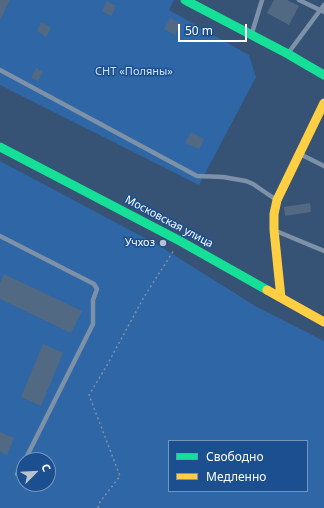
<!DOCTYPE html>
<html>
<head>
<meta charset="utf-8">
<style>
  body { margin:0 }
  #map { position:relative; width:324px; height:508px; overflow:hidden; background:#365274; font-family:"Noto Sans",sans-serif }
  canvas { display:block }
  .legend { position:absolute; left:168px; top:440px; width:140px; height:52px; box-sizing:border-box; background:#1b4f8f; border:1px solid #7695bc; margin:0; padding:5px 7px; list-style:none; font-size:12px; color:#fff }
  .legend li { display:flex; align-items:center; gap:8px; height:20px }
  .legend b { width:20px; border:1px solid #7695bc }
  .north { position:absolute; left:16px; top:452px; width:40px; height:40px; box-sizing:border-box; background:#1b4f8f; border:1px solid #7695bc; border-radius:50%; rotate:66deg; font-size:11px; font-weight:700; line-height:16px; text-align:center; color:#fff }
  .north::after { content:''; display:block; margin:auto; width:14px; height:18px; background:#b9c2ce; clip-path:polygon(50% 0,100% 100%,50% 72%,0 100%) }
  .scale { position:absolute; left:178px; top:24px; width:69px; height:18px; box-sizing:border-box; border:2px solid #fff; border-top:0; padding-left:5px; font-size:12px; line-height:14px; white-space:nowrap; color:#fff; -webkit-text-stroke:3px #1b4f8f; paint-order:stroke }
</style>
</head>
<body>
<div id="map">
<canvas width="324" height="508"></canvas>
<ul class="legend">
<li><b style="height:5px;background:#16e098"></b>Свободно</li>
<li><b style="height:5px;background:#ffcf43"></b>Медленно</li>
</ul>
<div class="north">С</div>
<div class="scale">50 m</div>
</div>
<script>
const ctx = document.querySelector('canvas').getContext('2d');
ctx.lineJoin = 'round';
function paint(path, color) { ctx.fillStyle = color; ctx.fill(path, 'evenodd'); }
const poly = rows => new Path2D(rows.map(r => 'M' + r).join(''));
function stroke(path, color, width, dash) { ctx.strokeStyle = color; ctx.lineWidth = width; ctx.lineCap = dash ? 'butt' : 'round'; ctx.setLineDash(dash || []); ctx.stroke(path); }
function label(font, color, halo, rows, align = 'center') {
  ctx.font = font + ' "Noto Sans",sans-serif'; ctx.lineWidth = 3; ctx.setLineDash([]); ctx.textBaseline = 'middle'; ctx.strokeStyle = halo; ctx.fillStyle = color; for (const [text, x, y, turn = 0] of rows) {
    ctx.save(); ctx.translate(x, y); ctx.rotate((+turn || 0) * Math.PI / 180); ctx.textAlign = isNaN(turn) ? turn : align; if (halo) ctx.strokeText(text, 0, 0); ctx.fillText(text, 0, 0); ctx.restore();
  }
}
const green = poly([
  [10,0,174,0,169,10,249,55,256,77,199,185,0,85,0,21],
  [0,161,158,245,257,307,324,341,324,508,0,508],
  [169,441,307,441,307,491,169,491],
  [24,460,48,460,48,484,24,484]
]);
const building = poly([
  [0,0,10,0,0,21],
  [274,0,287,0,299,6,289,25,267,13],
  [107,1,116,6,111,16,102,11],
  [170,18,181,24,175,35,164,29],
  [41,22,51,27,46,37,37,31],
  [36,68,43,72,38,81,31,78],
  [191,132,204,139,199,149,185,143],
  [310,203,311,212,285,216,284,207],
  [4,274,82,311,71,333,0,299,0,283],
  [43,344,63,353,41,406,21,397],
  [0,432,14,438,7,455,0,452]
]);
const path = poly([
  [98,508,100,502,120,476,89,395,106,367,144,297,174,250]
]);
const lane = poly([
  [299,0,324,12],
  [252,33,262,0],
  [289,52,324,5],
  [0,70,197,176,223,177,246,181,253,184,275,199],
  [300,154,324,166],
  [276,231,324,251],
  [0,236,94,284,97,289,93,300,93,324,25,460],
  [17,474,24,461]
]);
const fast = poly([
  [185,0,288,54,324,75],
  [0,147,180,241,267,290]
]);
const slow = poly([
  [267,290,324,322],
  [281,298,274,230,274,214,277,200,324,103]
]);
const markers = [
  [163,243,4,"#b9c2ce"]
];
const parkNames = [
  ["СНТ «Поляны»",134,72]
];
const streetNames = [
  ["Московская улица",169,222,28]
];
const poiNames = [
  ["Учхоз",155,243]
];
paint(green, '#2f66a5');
paint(building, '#526984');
stroke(path, '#7d92a8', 1.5, [2, 3]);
stroke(lane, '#7d92a8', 4.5);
stroke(fast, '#16e098', 9);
stroke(slow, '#ffcf43', 9);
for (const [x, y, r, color] of markers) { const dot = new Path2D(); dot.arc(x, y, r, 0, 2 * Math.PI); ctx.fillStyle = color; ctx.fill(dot); stroke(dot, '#1b4f8f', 1.5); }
label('11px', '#cfe3fa', '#1b4f8f', parkNames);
label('11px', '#fff', '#1b4f8f', streetNames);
label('11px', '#fff', '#1b4f8f', poiNames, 'right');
</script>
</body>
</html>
